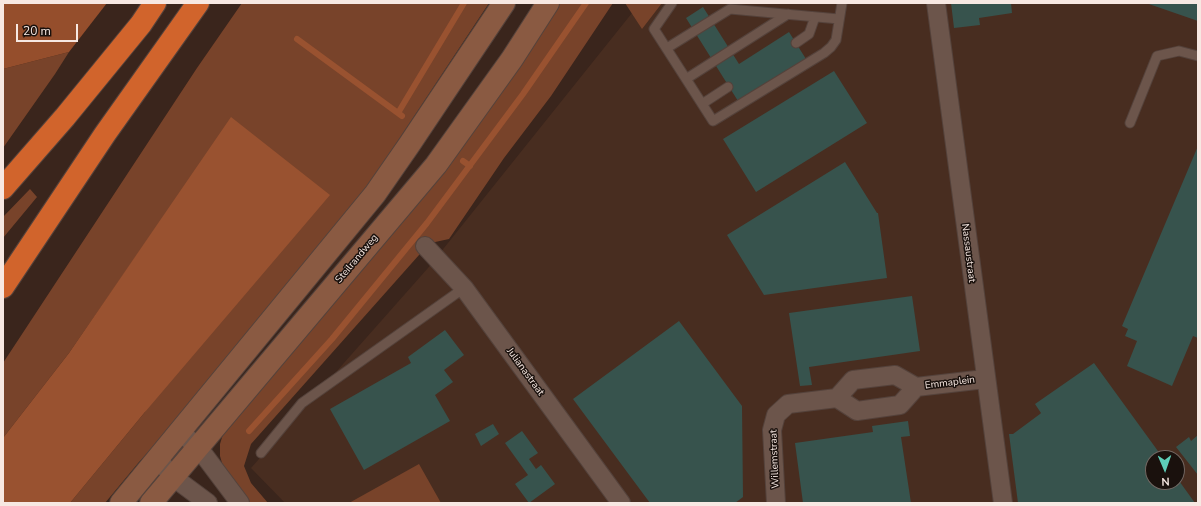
<!DOCTYPE html>
<html>
<head>
<meta charset="utf-8">
<style>
  body { margin:0 }
  #map { position:relative; width:1201px; height:506px; overflow:hidden; background:#3a251c; font-family:"Nunito Sans",sans-serif }
  canvas { display:block }
  .frame { position:absolute; inset:0; border:4px solid #f7e8e2; pointer-events:none }
  .north { position:absolute; left:1145px; top:450px; width:40px; height:40px; box-sizing:border-box; background:#1a110d; border:1px solid #726762; border-radius:50%; rotate:178deg; font-size:11px; font-weight:700; line-height:16px; text-align:center; color:#f7e8e2 }
  .north::after { content:''; display:block; margin:auto; width:14px; height:18px; background:#5dceb8; clip-path:polygon(50% 0,100% 100%,50% 72%,0 100%) }
  .scale { position:absolute; left:16px; top:24px; width:62px; height:18px; box-sizing:border-box; border:2px solid #f7e8e2; border-top:0; padding-left:5px; font-size:12px; line-height:14px; white-space:nowrap; color:#f7e8e2; -webkit-text-stroke:3px #1a110d; paint-order:stroke }
</style>
</head>
<body>
<div id="map">
<canvas width="1201" height="506"></canvas>
<div class="frame"></div>
<div class="north">N</div>
<div class="scale">20 m</div>
</div>
<script>
const ctx = document.querySelector('canvas').getContext('2d');
ctx.lineJoin = 'round';
function paint(path, color) { ctx.fillStyle = color; ctx.fill(path, 'evenodd'); }
const poly = rows => new Path2D(rows.map(r => 'M' + r).join(''));
function stroke(path, color, width, dash) { ctx.strokeStyle = color; ctx.lineWidth = width; ctx.lineCap = dash ? 'butt' : 'round'; ctx.setLineDash(dash || []); ctx.stroke(path); }
function label(font, color, halo, rows, align = 'center') {
  ctx.font = font + ' "Nunito Sans",sans-serif'; ctx.lineWidth = 3; ctx.setLineDash([]); ctx.textBaseline = 'middle'; ctx.strokeStyle = halo; ctx.fillStyle = color; for (const [text, x, y, turn = 0] of rows) {
    ctx.save(); ctx.translate(x, y); ctx.rotate((+turn || 0) * Math.PI / 180); ctx.textAlign = isNaN(turn) ? turn : align; if (halo) ctx.strokeText(text, 0, 0); ctx.fillText(text, 0, 0); ctx.restore();
  }
}
const built = poly([
  [640,3,1198,3,1198,503,285,503,251,468,428,268],
  [1153,458,1177,458,1177,482,1153,482]
]);
const green = poly([
  [242,3,489,3,368,186,227,367,139,462,105,503,70,503,145,412,232,118,69,353,3,438,3,363,197,68],
  [556,3,613,3,551,96,504,158,449,239,426,244,419,255,251,444,244,466,251,483,268,503,250,503,224,470,220,456,220,444,224,431],
  [625,3,662,3,642,29],
  [69,52,55,74,3,148,3,69],
  [30,189,37,197,3,238,3,217],
  [419,464,441,503,349,503]
]);
const forest = poly([
  [3,3,107,3,69,52,3,69]
]);
const water = poly([
  [231,117,330,195,145,412,70,503,3,503,3,438,69,353]
]);
const stream = poly([
  [297,39,402,116],
  [398,113,464,3],
  [463,161,470,166],
  [249,431,332,339,427,223,523,94,586,3]
]);
const building = poly([
  [951,3,1011,3,1012,13,979,18,980,25,954,28],
  [1147,3,1198,3,1198,21,1146,3],
  [703,7,739,64,789,32,806,59,738,101,686,18],
  [834,71,867,123,756,192,723,139],
  [1198,146,1198,338,1193,336,1172,386,1127,366,1137,341,1125,336,1128,329,1122,326],
  [845,162,877,213,878,213,887,278,764,295,727,235],
  [912,296,920,351,809,367,812,385,800,386,789,313],
  [679,321,742,406,743,497,735,503,650,503,573,399],
  [445,330,464,355,444,370,453,382,435,395,450,421,364,470,330,409,411,363,408,357],
  [1094,363,1163,458,1153,458,1153,482,1177,482,1177,478,1195,503,1018,503,1009,434,1013,434,1040,414,1041,413,1035,404],
  [908,421,910,436,901,437,911,503,803,503,795,443,873,432,872,426],
  [493,424,499,434,481,446,475,434],
  [522,431,538,453,529,459,536,469,541,465,555,484,529,503,515,484,528,475,505,443],
  [1198,435,1198,475,1176,447,1189,437,1191,441]
]);
const lane = poly([
  [672,3,654,29,713,121,824,53,831,47,836,40,842,3],
  [796,43,809,34,815,17],
  [667,48,730,9,839,19],
  [686,79,788,14],
  [702,104,728,87],
  [1130,123,1157,56,1179,51,1198,56],
  [261,453,302,403,464,288]
]);
const street = poly([
  [936,3,1003,503],
  [425,246,464,288,621,503],
  [837,398,857,411,900,405,916,387],
  [180,432,198,447,240,503],
  [158,459,173,477,208,503],
  [776,503,772,430,776,415,788,404,837,398,853,380,895,375,916,387,985,379]
]);
const secondary = poly([
  [121,503,375,194,409,145,504,3],
  [151,503,436,165,512,59,548,3]
]);
const highway = poly([
  [3,188,65,117,141,24,155,3],
  [3,287,105,134,198,3]
]);
const streetNames = [
  ["Nassaustraat",968,253,83],
  ["Steilrandweg",357,259,-50],
  ["Julianastraat",525,372,54],
  ["Emmaplein",950,383,-7],
  ["Willemstraat",775,459,-92]
];
paint(built, '#482d20');
paint(green, '#78432a');
paint(forest, '#954e2c');
paint(water, '#995230');
stroke(stream, '#995230', 6);
paint(building, '#37534d');
stroke(lane, '#54423b', 11);
stroke(street, '#54423b', 20);
stroke(secondary, '#54423b', 24);
stroke(highway, '#54423b', 24);
stroke(lane, '#6c554b', 9);
stroke(street, '#6c554b', 18);
stroke(secondary, '#8a5a42', 22);
stroke(highway, '#d1642c', 22);
label('10px', '#f7e8e2', '#1a110d', streetNames);
</script>
</body>
</html>
